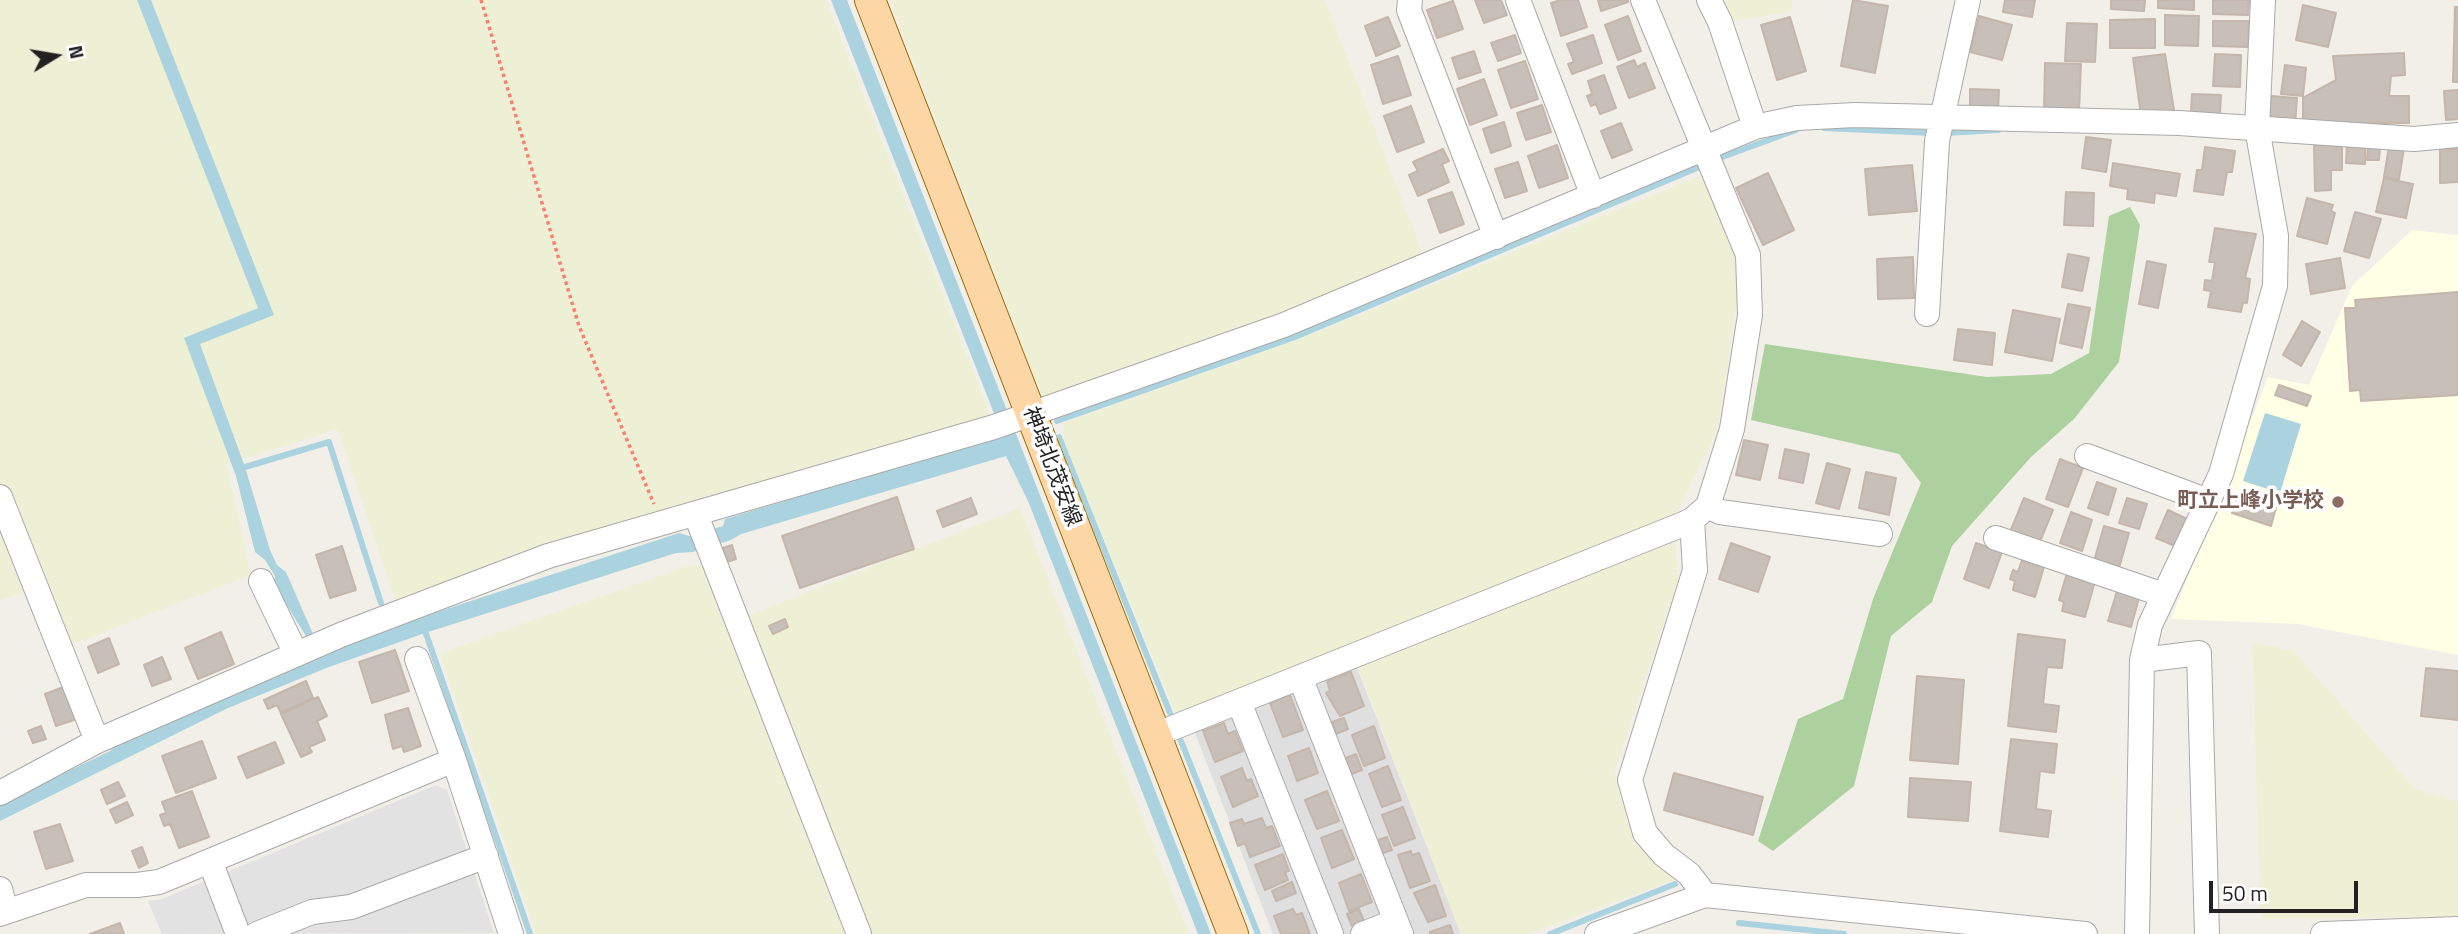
<!DOCTYPE html>
<html>
<head>
<meta charset="utf-8">
<style>
  body { margin:0 }
  #map { position:relative; width:2458px; height:934px; overflow:hidden; background:#f2efe9; font-family:"Titillium Web",sans-serif }
  canvas { display:block }
  .north { position:absolute; left:21px; top:21px; width:70px; height:70px; -webkit-text-stroke:5px #fff; paint-order:stroke; rotate:79deg; font-size:19px; font-weight:700; line-height:28px; text-align:center; color:#222 }
  .north::after { content:''; display:block; margin:auto; width:24px; height:32px; background:#222; clip-path:polygon(50% 0,100% 100%,50% 72%,0 100%) }
  .scale { position:absolute; left:2209px; top:881px; width:149px; height:32px; box-sizing:border-box; border:4px solid #222; border-top:0; padding-left:9px; font-size:21px; line-height:24px; white-space:nowrap; color:#222; -webkit-text-stroke:5px #fff; paint-order:stroke }
</style>
</head>
<body>
<div id="map">
<canvas width="2458" height="934"></canvas>
<div class="north">N</div>
<div class="scale">50 m</div>
</div>
<script>
const ctx = document.querySelector('canvas').getContext('2d');
ctx.lineJoin = 'round';
function paint(path, color) { ctx.fillStyle = color; ctx.fill(path, 'evenodd'); }
const poly = rows => new Path2D(rows.map(r => 'M' + r).join(''));
function stroke(path, color, width, dash) { ctx.strokeStyle = color; ctx.lineWidth = width; ctx.lineCap = dash ? 'butt' : 'round'; ctx.setLineDash(dash || []); ctx.stroke(path); }
function label(font, color, halo, rows, align = 'center') {
  ctx.font = font + ' "Titillium Web","Noto Sans JP",sans-serif'; ctx.lineWidth = 7; ctx.setLineDash([]); ctx.textBaseline = 'middle'; ctx.strokeStyle = halo; ctx.fillStyle = color; for (const [text, x, y, turn = 0] of rows) {
    ctx.save(); ctx.translate(x, y); ctx.rotate((+turn || 0) * Math.PI / 180); ctx.textAlign = isNaN(turn) ? turn : align; if (halo) ctx.strokeText(text, 0, 0); ctx.fillText(text, 0, 0); ctx.restore();
  }
}
const residential = poly([
  [1348,645,1461,934,1273,934,1186,710]
]);
const education = poly([
  [2412,230,2458,235,2458,655,2298,624,2171,619,2268,377,2309,385,2352,286]
]);
const farmland = poly([
  [0,0,826,0,991,417,396,602,337,429,226,464,251,575,68,646,43,584,0,601],
  [890,0,1325,0,1423,254,1266,322,1042,396],
  [1724,0,1793,0,1791,12,1734,21],
  [1700,176,1743,263,1718,428,1674,520,1678,581,1614,772,1634,843,1676,879,1529,934,1461,934,1349,645,1176,714,1063,440,1065,422,1297,340],
  [1020,508,1189,934,869,934,745,617],
  [688,566,709,567,850,934,536,934,440,653],
  [2252,642,2294,651,2414,788,2458,802,2458,917,2261,919]
]);
const forest = poly([
  [2130,207,2140,225,2119,362,2074,419,2031,457,1952,546,1932,602,1891,636,1854,786,1773,851,1758,841,1798,719,1843,699,1873,599,1921,483,1899,454,1751,420,1765,344,1987,377,2051,374,2089,353,2109,216]
]);
const parking = poly([
  [436,785,447,790,494,933,162,934,148,901,162,899]
]);
const water = poly([
  [137,0,151,0,274,315,200,344,245,467,270,550,277,565,286,572,313,634,306,636,274,585,275,576,265,560,255,552,236,476,184,338,258,308],
  [831,0,847,0,1211,934,1198,934,1028,501,1006,456,741,534,731,540,693,552,676,553,425,633,329,667,228,708,0,821,0,804,110,751,114,745,216,698,391,627,679,533,689,536,723,526,725,519,1000,436,1001,431],
  [2265,413,2301,424,2280,493,2243,481]
]);
const stream = poly([
  [1824,128,1932,133],
  [1946,133,1998,130],
  [1714,160,1796,130],
  [1057,421,1295,337,1704,165],
  [1059,437,1170,713],
  [245,467,329,442,381,603],
  [423,625,530,934],
  [1181,741,1258,934],
  [1739,923,1844,934],
  [1550,934,1675,884]
]);
const building = poly([
  [1475,0,1501,0,1507,15,1484,23,1475,0],
  [1561,0,1578,0,1587,27,1561,36,1551,3,1561,0],
  [1598,0,1628,0,1628,2,1601,11,1598,0],
  [1853,0,1888,6,1875,73,1841,66,1853,0],
  [2005,0,2035,0,2032,17,2003,12,2005,0],
  [2111,0,2145,0,2144,11,2111,9,2111,0],
  [2158,0,2194,0,2194,10,2158,8,2158,0],
  [2213,0,2249,0,2248,15,2213,14,2213,0],
  [1453,1,1463,29,1437,38,1427,10,1453,1],
  [2303,5,2336,13,2328,47,2296,40,2303,5],
  [2455,7,2458,7,2458,82,2453,82,2455,7],
  [2165,15,2199,16,2198,46,2165,45,2165,15],
  [1628,16,1641,51,1618,60,1605,25,1628,16],
  [1979,16,2012,25,2002,60,1970,52,1979,16],
  [1388,17,1400,46,1376,56,1365,26,1388,17],
  [1790,17,1806,71,1777,80,1761,25,1790,17],
  [2155,19,2155,48,2110,48,2110,20,2155,19],
  [2213,21,2249,21,2248,47,2213,46,2213,21],
  [2067,23,2097,24,2095,62,2065,61,2067,23],
  [1515,35,1521,53,1498,61,1491,43,1515,35],
  [1593,35,1602,63,1572,74,1568,64,1574,62,1567,44,1593,35],
  [1474,51,1481,72,1459,79,1452,58,1474,51],
  [2404,53,2405,75,2391,76,2389,96,2409,96,2409,123,2303,125,2303,98,2336,80,2333,56,2404,53],
  [2165,54,2174,110,2141,115,2133,58,2165,54],
  [2215,54,2241,55,2240,87,2213,86,2215,54],
  [1398,56,1411,95,1383,104,1371,65,1398,56],
  [1634,60,1637,67,1645,63,1655,88,1629,98,1617,67,1634,60],
  [1525,61,1538,99,1511,108,1498,70,1525,61],
  [2045,63,2081,64,2079,110,2044,109,2045,63],
  [2285,65,2306,68,2303,96,2281,94,2285,65],
  [1604,75,1616,108,1600,114,1596,104,1591,106,1587,96,1592,94,1588,81,1604,75],
  [1484,79,1497,115,1470,125,1457,89,1484,79],
  [1970,89,1999,90,1998,111,1970,110,1970,89],
  [2458,90,2458,119,2446,120,2444,91,2458,90],
  [2192,94,2221,95,2220,114,2191,113,2192,94],
  [2271,96,2297,98,2295,125,2269,123,2271,96],
  [1542,105,1551,132,1526,140,1517,113,1542,105],
  [1411,106,1424,142,1397,152,1384,116,1411,106],
  [1504,122,1511,146,1491,153,1483,129,1504,122],
  [1621,123,1632,150,1612,158,1601,131,1621,123],
  [2086,137,2111,140,2106,172,2082,168,2086,137],
  [1557,145,1568,178,1539,188,1528,156,1557,145],
  [2314,145,2342,145,2342,170,2331,170,2331,190,2315,191,2314,145],
  [2347,145,2365,145,2365,164,2346,163,2347,145],
  [2368,145,2380,146,2379,160,2367,160,2368,145],
  [2389,146,2404,148,2399,179,2384,177,2389,146],
  [2205,147,2235,151,2232,172,2227,172,2223,195,2194,191,2197,170,2202,170,2205,147],
  [1443,149,1449,161,1442,164,1449,182,1418,196,1409,175,1418,171,1413,162,1443,149],
  [2440,149,2458,149,2458,182,2440,183,2440,149],
  [1518,162,1527,191,1505,198,1495,169,1518,162],
  [2113,163,2180,174,2176,196,2155,193,2154,203,2127,199,2128,189,2110,186,2113,163],
  [1912,165,1917,211,1869,215,1865,169,1912,165],
  [1768,173,1794,230,1763,245,1736,188,1768,173],
  [2384,178,2413,184,2406,218,2376,212,2384,178],
  [1452,192,1464,224,1440,233,1428,200,1452,192],
  [2066,192,2094,193,2093,226,2064,225,2066,192],
  [2307,198,2333,205,2331,211,2335,213,2327,244,2297,236,2307,198],
  [2355,212,2381,219,2369,258,2344,251,2355,212],
  [2215,228,2256,234,2245,278,2250,279,2247,303,2243,302,2241,312,2208,307,2211,291,2204,290,2205,280,2212,281,2215,262,2209,262,2215,228],
  [2068,254,2089,258,2082,291,2062,287,2068,254],
  [1913,257,1914,298,1878,299,1877,259,1913,257],
  [2340,258,2345,288,2311,294,2306,264,2340,258],
  [2147,261,2166,265,2158,308,2139,304,2147,261],
  [2458,292,2458,395,2361,401,2360,390,2350,391,2345,308,2356,308,2355,300,2458,292],
  [2068,304,2090,308,2082,348,2060,343,2068,304],
  [2013,310,2060,319,2052,361,2005,352,2013,310],
  [2302,321,2320,332,2301,366,2283,355,2302,321],
  [1958,329,1995,333,1992,365,1954,360,1958,329],
  [2279,385,2311,396,2307,406,2275,395,2279,385],
  [1744,440,1768,445,1760,480,1736,475,1744,440],
  [1785,449,1809,454,1803,483,1779,478,1785,449],
  [2060,459,2083,468,2068,507,2046,499,2060,459],
  [1827,463,1850,469,1839,509,1816,503,1827,463],
  [1866,472,1896,478,1889,515,1859,508,1866,472],
  [2097,482,2116,489,2108,515,2088,508,2097,482],
  [2238,496,2276,508,2271,526,2232,513,2238,496],
  [897,497,914,549,800,588,782,536,897,497],
  [971,498,977,514,943,527,937,511,971,498],
  [2024,498,2053,510,2039,544,2010,532,2024,498],
  [2127,498,2147,504,2139,529,2119,523,2127,498],
  [2168,510,2187,519,2175,546,2156,538,2168,510],
  [2071,512,2092,520,2082,551,2060,543,2071,512],
  [2104,526,2129,533,2119,568,2094,561,2104,526],
  [1731,543,1770,557,1758,592,1719,579,1731,543],
  [1976,543,2002,552,1989,588,1964,579,1976,543],
  [732,545,736,559,727,562,723,548,732,545],
  [342,546,356,590,330,598,316,555,342,546],
  [2022,560,2044,567,2035,597,2013,590,2015,581,2010,579,2013,570,2018,572,2022,560],
  [2067,573,2095,581,2085,617,2062,611,2064,602,2059,600,2067,573],
  [2117,591,2139,598,2131,627,2108,621,2117,591],
  [785,619,788,627,773,634,769,626,785,619],
  [221,632,234,664,198,679,185,648,221,632],
  [2018,634,2065,640,2062,668,2047,667,2043,704,2059,706,2056,732,2008,726,2018,634],
  [109,638,119,664,98,673,88,647,109,638],
  [395,650,409,691,372,703,359,662,395,650],
  [162,657,171,679,152,686,144,665,162,657],
  [2426,668,2458,671,2458,720,2421,716,2426,668],
  [1351,672,1364,706,1340,716,1326,693,1330,691,1327,681,1351,672],
  [1917,676,1964,680,1958,764,1910,760,1917,676],
  [306,681,313,698,281,713,277,705,268,709,264,700,306,681],
  [66,686,77,719,56,726,45,694,66,686],
  [1290,695,1303,730,1283,737,1270,703,1290,695],
  [318,697,327,716,317,721,325,740,309,747,312,752,301,757,281,714,318,697],
  [408,708,421,746,404,752,402,746,393,749,385,715,408,708],
  [1344,718,1348,729,1336,734,1332,722,1344,718],
  [1224,723,1228,734,1235,731,1243,751,1215,762,1203,731,1224,723],
  [41,726,46,739,33,743,28,731,41,726],
  [1374,726,1385,758,1364,766,1352,735,1374,726],
  [2011,739,2057,744,2054,773,2040,771,2036,809,2051,811,2048,837,2000,831,2011,739],
  [202,741,216,778,176,793,162,756,202,741],
  [275,742,284,763,247,778,238,757,275,742],
  [1309,748,1318,773,1297,781,1288,756,1309,748],
  [1356,754,1362,770,1349,775,1343,759,1356,754],
  [1388,766,1401,800,1382,807,1369,774,1388,766],
  [1242,768,1247,781,1251,779,1258,796,1233,807,1221,777,1242,768],
  [1674,773,1763,797,1753,835,1664,810,1674,773],
  [1910,778,1971,782,1968,821,1908,817,1910,778],
  [118,782,125,796,107,804,101,790,118,782],
  [192,791,209,837,179,848,170,824,164,826,160,815,166,813,162,802,192,791],
  [1327,791,1339,821,1317,829,1305,800,1327,791],
  [127,802,133,815,116,823,110,810,127,802],
  [1403,807,1415,838,1394,846,1382,815,1403,807],
  [1262,818,1266,828,1272,826,1280,846,1250,857,1245,843,1238,846,1230,823,1242,819,1244,824,1262,818],
  [60,824,73,861,46,869,34,832,60,824],
  [1342,830,1354,859,1332,868,1321,838,1342,830],
  [1387,837,1392,850,1380,854,1375,841,1387,837],
  [142,847,148,863,139,868,132,851,142,847],
  [1411,851,1412,855,1419,853,1430,881,1410,888,1398,855,1411,851],
  [1283,854,1289,871,1285,872,1288,880,1265,890,1255,865,1283,854],
  [1361,874,1372,902,1349,911,1339,883,1361,874],
  [1292,882,1296,893,1276,901,1272,891,1292,882],
  [1435,885,1446,916,1428,922,1414,893,1435,885],
  [1293,909,1296,915,1302,913,1310,934,1281,934,1274,916,1293,909],
  [1359,909,1364,921,1352,926,1347,914,1359,909],
  [120,923,124,934,90,934,120,923],
  [1450,925,1453,934,1430,934,1430,932,1450,925]
]);
const path = poly([
  [481,0,579,326,654,504]
]);
const minor = poly([
  [1410,0,1409,10,1496,237],
  [1518,0,1593,196],
  [1709,0,1720,22,1755,127],
  [1927,314,1937,141,1968,0],
  [2087,456,2208,501],
  [0,497,97,741],
  [1708,506,1720,512,1880,534],
  [696,515,859,934],
  [1692,520,1695,570,1630,780,1645,833,1664,855,1689,874,1705,895],
  [1996,538,2164,595],
  [261,581,296,654],
  [417,659,454,760],
  [2142,660,2199,653,2207,934],
  [1300,677,1401,934],
  [1239,702,1331,934],
  [1155,735,1681,525,1692,520,1708,506,1732,429,1750,315,1748,255,1643,0],
  [0,793,97,741,343,634,548,556,994,427,1284,325,1755,127,1797,118,1855,115,2179,123,2414,139,2458,135],
  [210,861,238,934],
  [0,889,6,912],
  [0,914,86,885,137,885,159,882,454,760,511,934],
  [257,934,312,912,351,907,486,856],
  [1363,934,1396,921],
  [1597,934,1705,895,2085,934],
  [2137,934,2142,660,2150,625,2221,474,2275,286,2276,236,2257,128,2263,0],
  [2323,934,2458,929]
]);
const major = poly([
  [870,0,1233,934]
]);
const markers = [
  [2338,502,7,"#8d6e63"]
];
const streetNames = [
  ["神埼北茂安線",1051,467,69]
];
const educationNames = [
  ["町立上峰小学校",2324,502]
];
paint(residential, '#e0dfdf');
paint(education, '#ffffe5');
paint(farmland, '#eef0d5');
paint(forest, '#add19e');
paint(parking, '#e2e2e2');
paint(water, '#aad3df');
stroke(stream, '#aad3df', 6);
paint(building, '#c7bfb8');
stroke(building, '#c4b6ab', 2);
stroke(minor, '#a9a9a9', 26);
stroke(major, '#a06b00', 32);
stroke(path, '#fa8072', 3.5, [3.5, 3.5]);
stroke(minor, '#fff', 24);
stroke(major, '#fcd6a4', 30);
for (const [x, y, r, color] of markers) { const dot = new Path2D(); dot.arc(x, y, r, 0, 2 * Math.PI); ctx.fillStyle = color; ctx.fill(dot); stroke(dot, '#fff', 2.5); }
label('21px', '#222', '#fff', streetNames);
label('bold 21px', '#785e54', '#fff', educationNames, 'right');
</script>
</body>
</html>
